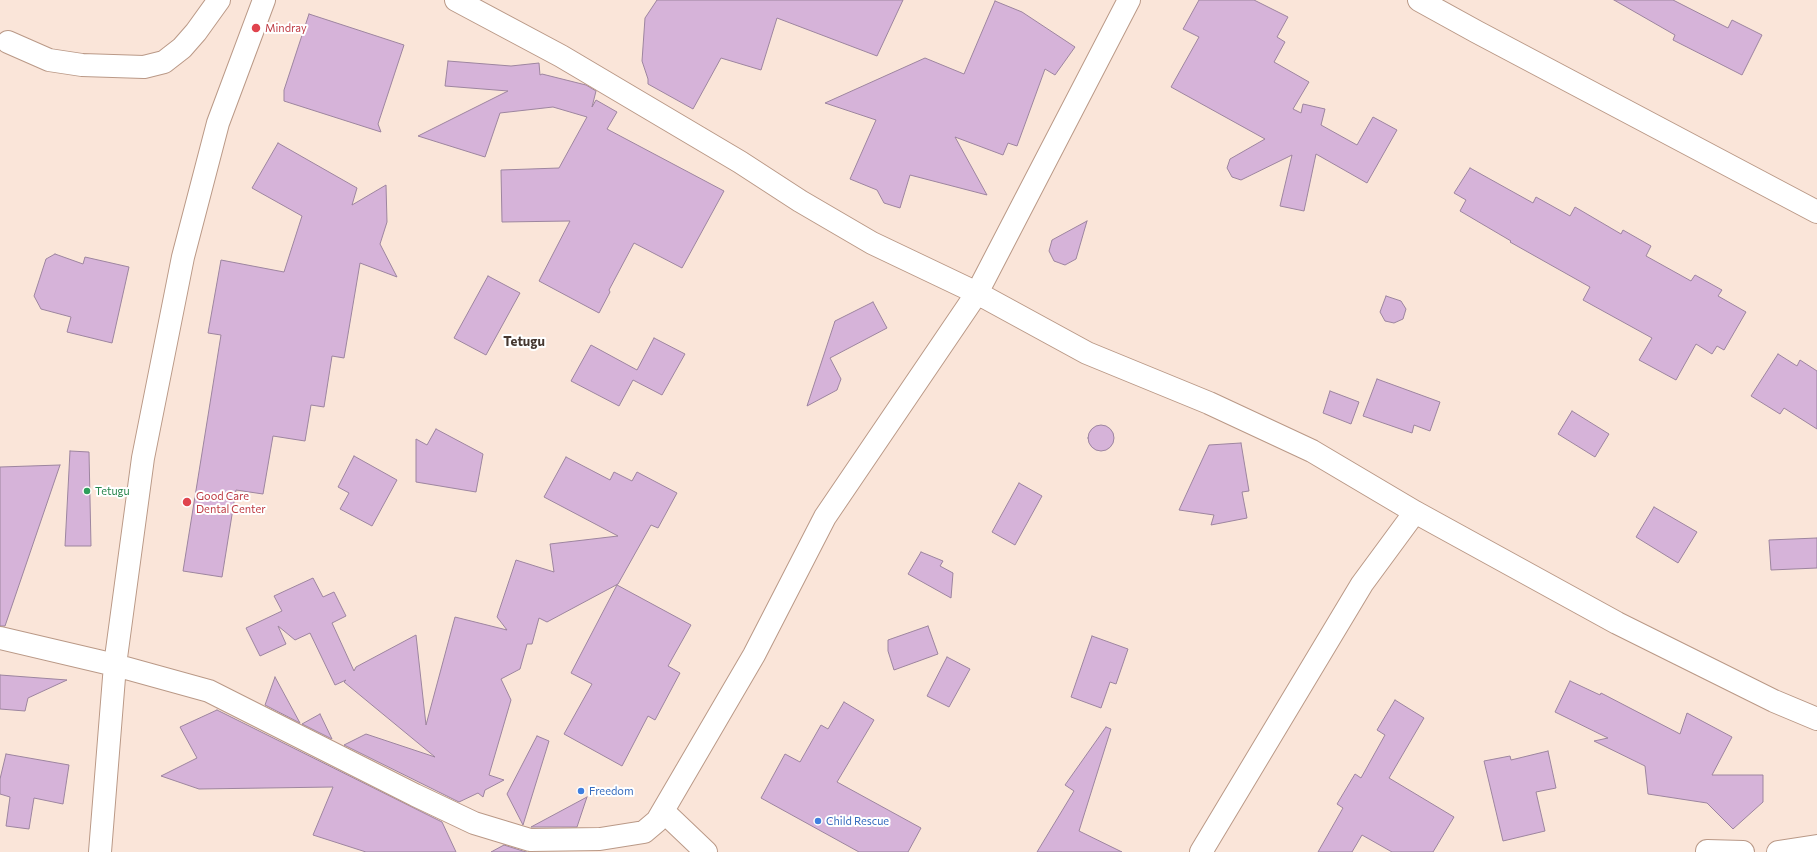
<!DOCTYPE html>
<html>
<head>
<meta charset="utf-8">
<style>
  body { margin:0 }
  canvas { display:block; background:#fae5d9 }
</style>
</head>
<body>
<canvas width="1817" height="852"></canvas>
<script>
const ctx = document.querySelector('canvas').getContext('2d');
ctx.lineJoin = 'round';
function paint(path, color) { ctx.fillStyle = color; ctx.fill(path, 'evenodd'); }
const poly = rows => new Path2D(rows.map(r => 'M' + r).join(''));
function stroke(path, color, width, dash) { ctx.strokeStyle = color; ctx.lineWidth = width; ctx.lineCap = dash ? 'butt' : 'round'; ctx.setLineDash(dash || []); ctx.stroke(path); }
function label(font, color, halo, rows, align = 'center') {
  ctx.font = font + ' Commissioner,sans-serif'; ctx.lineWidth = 4; ctx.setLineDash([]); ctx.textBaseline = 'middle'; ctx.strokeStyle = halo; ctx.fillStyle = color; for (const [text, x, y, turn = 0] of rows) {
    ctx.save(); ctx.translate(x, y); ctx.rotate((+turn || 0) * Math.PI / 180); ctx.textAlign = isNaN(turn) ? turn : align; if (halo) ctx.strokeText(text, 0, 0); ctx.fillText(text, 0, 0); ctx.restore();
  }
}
const building = poly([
  [657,0,903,0,877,56,777,18,761,70,721,58,693,109,648,84,648,79,642,61,645,18,657,0],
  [1199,0,1254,0,1288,17,1277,37,1285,42,1274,62,1309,82,1293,109,1301,113,1303,104,1325,109,1321,125,1357,145,1373,117,1397,130,1367,183,1316,154,1304,211,1280,206,1292,155,1241,180,1232,177,1227,168,1230,159,1265,139,1171,87,1199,37,1183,29,1199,0],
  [1614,0,1673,0,1728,28,1732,20,1762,35,1742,75,1673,40,1675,35,1614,0],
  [995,1,1022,12,1075,47,1055,75,1045,69,1017,146,1008,143,1003,155,955,137,987,195,910,175,900,208,884,203,877,190,850,179,876,120,825,103,925,58,964,74,995,1],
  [309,14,404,45,378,124,381,132,284,101,284,90,309,14],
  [448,61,511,66,539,63,540,75,542,74,586,85,596,91,592,107,596,100,617,112,607,129,724,191,682,268,634,243,609,290,610,292,599,313,539,281,570,221,502,222,501,170,559,168,587,117,553,107,500,113,485,157,418,136,508,91,445,86,448,61],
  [278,143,357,188,352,205,386,185,387,222,380,244,397,277,360,263,344,358,332,356,324,407,311,405,305,441,273,436,263,494,236,490,222,577,183,571,221,335,208,333,221,260,284,272,302,216,252,188,278,143],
  [1470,168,1533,203,1536,197,1570,216,1575,207,1621,234,1623,230,1651,246,1646,256,1691,281,1695,275,1722,290,1718,296,1746,312,1724,350,1717,346,1712,354,1696,344,1676,380,1639,360,1652,338,1583,300,1590,287,1510,242,1511,241,1460,211,1466,200,1454,193,1470,168],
  [1087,221,1076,259,1065,265,1054,261,1049,251,1052,240,1087,221],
  [55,254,83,264,85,257,129,267,112,343,67,332,71,317,41,309,34,296,46,259,55,254],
  [488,276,520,293,486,355,454,338,488,276],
  [1386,296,1401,301,1406,309,1403,319,1394,323,1385,321,1380,312,1386,296],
  [873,302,887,328,830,358,841,379,837,390,807,406,835,321,873,302],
  [654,338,685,354,662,395,633,380,619,406,571,381,591,345,637,370,654,338],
  [1778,354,1797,366,1800,360,1817,371,1817,429,1784,408,1780,414,1751,396,1778,354],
  [1377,379,1440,402,1430,431,1414,425,1412,433,1363,416,1377,379],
  [1330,391,1359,402,1351,424,1323,413,1330,391],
  [1572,411,1609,434,1595,457,1558,434,1572,411],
  '1088 438a13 13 0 1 1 26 0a13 13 0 1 1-26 0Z',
  [436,429,483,454,476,492,416,482,416,439,427,445,436,429],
  [1241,443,1249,491,1242,492,1247,518,1211,525,1214,515,1179,510,1209,445,1241,443],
  [70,451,89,452,91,546,65,546,70,451],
  [354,456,397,480,372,526,340,509,349,493,338,487,354,456],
  [566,457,610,480,614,472,632,481,637,472,677,493,658,528,651,525,618,584,547,622,539,618,532,644,527,644,520,669,501,679,511,700,489,775,504,780,485,790,483,797,478,793,459,802,344,745,366,734,435,757,344,682,346,680,335,685,310,633,295,640,278,626,286,644,260,656,246,628,282,611,274,596,313,578,323,597,334,592,346,616,332,623,354,671,356,667,416,635,426,725,455,617,507,630,497,617,516,560,554,572,550,544,618,536,544,497,566,457],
  [60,465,5,626,0,626,0,467,60,465],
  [1019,483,1042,496,1015,545,992,532,1019,483],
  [1654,507,1697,532,1678,563,1636,537,1654,507],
  [1817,538,1817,568,1771,570,1769,540,1817,538],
  [921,552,943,561,940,566,953,573,951,598,908,574,921,552],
  [617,585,691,625,668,666,680,673,655,720,648,716,622,766,564,734,592,684,571,673,617,585],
  [928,626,938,654,894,670,888,651,888,640,928,626],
  [1092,636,1128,649,1116,684,1110,682,1101,708,1071,697,1092,636],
  [947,657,970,669,949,707,927,696,947,657],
  [0,675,67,680,28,698,25,711,0,709,0,675],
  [275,677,300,723,265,705,275,677],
  [1570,681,1600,695,1601,693,1680,734,1687,713,1732,737,1712,775,1763,775,1763,802,1733,829,1707,803,1648,794,1645,766,1594,741,1608,738,1555,712,1570,681],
  [1395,700,1424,718,1389,778,1454,817,1433,852,1392,852,1362,835,1352,852,1318,852,1343,808,1337,804,1355,774,1361,778,1385,735,1377,730,1395,700],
  [844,702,874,720,837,782,921,828,908,852,859,852,761,798,785,754,800,762,821,725,828,729,844,702],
  [217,710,442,822,456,852,366,852,313,835,333,787,199,789,161,776,197,758,180,727,217,710],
  [320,714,332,739,302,724,320,714],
  [1106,727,1111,729,1079,831,1122,852,1037,852,1074,791,1065,785,1106,727],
  [537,736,549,741,523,825,507,794,537,736],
  [1548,751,1556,788,1536,792,1545,831,1503,841,1484,761,1510,756,1511,760,1548,751],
  [6,754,69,765,63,804,34,798,29,829,6,826,10,797,0,794,0,779,6,754],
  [587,797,577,827,531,827,587,797],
  [504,845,526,852,527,852,491,852,504,845]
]);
const street = poly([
  [456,0,561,56,740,162,800,201,872,243,977,293,1087,353,1209,403,1312,451,1415,512,1617,623,1774,701,1817,719],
  [1419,0,1477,32,1817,212],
  [8,42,49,60,82,65,144,67,164,62,182,48,196,32,219,0],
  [0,638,115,665,209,691,415,795,474,823,530,840,600,839,644,832,657,821,754,655,825,517,977,293,1129,0],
  [663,811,706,852],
  [1707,851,1743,852],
  [100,852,115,665,143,458,183,257,218,123,264,0],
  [1201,852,1362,584,1415,512],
  [1778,852,1817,846]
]);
const markers = [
  [256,28,5,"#e0444e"],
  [87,491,4,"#2e9e5b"],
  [187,502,5,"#e0444e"],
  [581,791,4,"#3f7fe0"],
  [818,821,4,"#3f7fe0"]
];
const healthNames = [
  ["Mindray",265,28],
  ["Good Care",196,496],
  ["Dental Center",196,509]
];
const leisureNames = [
  ["Tetugu",95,491]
];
const shopNames = [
  ["Freedom",589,791],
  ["Child Rescue",826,821]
];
const quarterNames = [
  ["Tetugu",524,342]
];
paint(building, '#d6b3d9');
stroke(building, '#9d859f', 1);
stroke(street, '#ba9987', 24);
stroke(street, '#fff', 22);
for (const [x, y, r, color] of markers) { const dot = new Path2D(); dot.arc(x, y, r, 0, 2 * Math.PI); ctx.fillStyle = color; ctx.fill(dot); stroke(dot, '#fff', 1.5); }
label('11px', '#be3a42', '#fff', healthNames, 'left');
label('11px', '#27864d', '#fff', leisureNames, 'left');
label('11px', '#366cbe', '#fff', shopNames, 'left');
label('bold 13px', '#45372f', '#fff', quarterNames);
</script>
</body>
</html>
